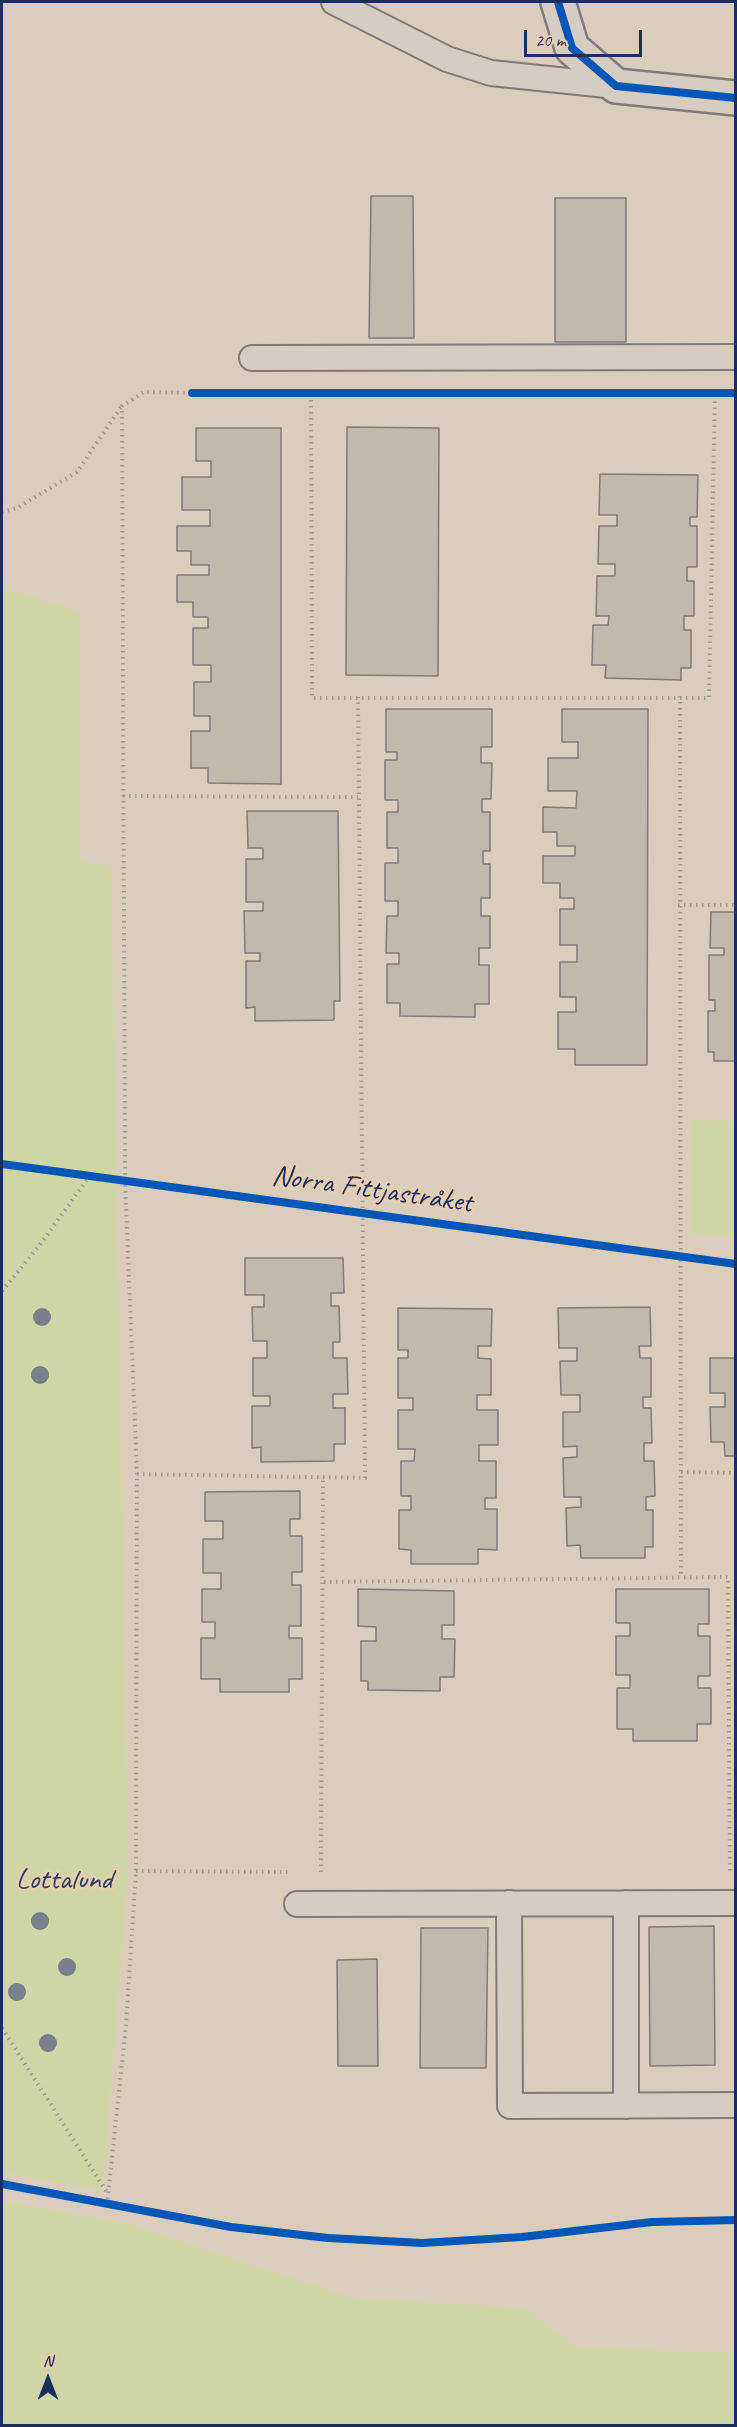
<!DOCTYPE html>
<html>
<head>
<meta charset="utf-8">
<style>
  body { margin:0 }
  #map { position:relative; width:737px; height:2427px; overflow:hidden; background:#dbcdbc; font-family:Caveat,sans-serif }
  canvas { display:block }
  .frame { position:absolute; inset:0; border:3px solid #1b2f5e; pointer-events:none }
  .north { position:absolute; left:18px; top:2349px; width:60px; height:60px; -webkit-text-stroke:4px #e8ceaf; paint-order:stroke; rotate:0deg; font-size:16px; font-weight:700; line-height:24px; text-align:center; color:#1b2f5e }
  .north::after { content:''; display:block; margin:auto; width:21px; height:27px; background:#1b2f5e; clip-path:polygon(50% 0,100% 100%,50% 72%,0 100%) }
  .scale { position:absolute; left:524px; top:30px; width:118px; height:27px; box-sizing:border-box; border:3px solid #1b2f5e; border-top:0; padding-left:8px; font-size:18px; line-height:21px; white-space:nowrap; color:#1b2f5e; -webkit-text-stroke:4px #e8ceaf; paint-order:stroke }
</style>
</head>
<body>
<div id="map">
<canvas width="737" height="2427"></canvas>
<div class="frame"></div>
<div class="north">N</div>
<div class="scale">20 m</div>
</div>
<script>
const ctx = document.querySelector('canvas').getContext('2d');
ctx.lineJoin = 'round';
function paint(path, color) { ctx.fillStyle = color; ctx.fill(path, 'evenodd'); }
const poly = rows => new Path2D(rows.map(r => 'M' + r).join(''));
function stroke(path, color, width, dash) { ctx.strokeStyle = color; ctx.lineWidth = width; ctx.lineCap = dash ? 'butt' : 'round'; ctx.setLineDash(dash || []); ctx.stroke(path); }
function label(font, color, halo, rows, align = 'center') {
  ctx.font = font + ' Caveat,sans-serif'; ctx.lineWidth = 5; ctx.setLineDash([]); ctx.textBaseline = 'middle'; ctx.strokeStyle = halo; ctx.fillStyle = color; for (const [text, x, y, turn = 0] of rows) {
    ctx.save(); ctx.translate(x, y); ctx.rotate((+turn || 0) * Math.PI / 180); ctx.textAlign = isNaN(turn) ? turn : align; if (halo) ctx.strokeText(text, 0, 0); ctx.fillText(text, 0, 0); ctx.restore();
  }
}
const green = poly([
  [2,587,80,612,80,860,111,866,128,1872,102,2191,2,2172],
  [691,1120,735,1121,735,1235,691,1234],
  [2,2201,128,2224,354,2298,525,2308,575,2347,735,2353,735,2425,2,2425]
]);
const building = poly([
  [371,196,413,196,414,338,369,338,371,196],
  [555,198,626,198,626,342,555,342,555,198],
  [347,427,439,428,438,676,346,675,347,427],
  [196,428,281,428,281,784,208,783,208,768,191,768,191,731,210,731,210,716,194,716,194,682,211,682,211,665,193,665,193,628,208,628,208,617,193,617,193,602,177,602,177,575,209,575,209,565,191,565,191,551,177,551,177,526,210,526,210,510,182,510,182,477,211,477,211,461,196,461,196,428],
  [600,474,698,475,697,517,690,517,690,526,697,526,697,567,687,567,687,581,694,581,694,616,684,616,684,630,691,630,691,668,681,668,681,680,605,678,606,665,592,665,593,625,608,625,609,616,596,616,597,576,615,576,615,564,598,564,599,526,617,526,617,515,599,515,600,474],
  [386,709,492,709,492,747,481,747,481,763,492,763,491,799,482,799,482,812,490,812,490,851,483,851,483,864,490,864,490,898,481,898,481,916,490,916,490,948,479,948,479,965,489,965,489,1004,475,1004,475,1017,400,1016,400,1003,387,1003,387,964,399,964,399,953,386,953,387,916,398,916,398,901,385,901,385,863,398,863,398,848,387,848,387,812,398,812,398,800,385,800,385,760,397,760,397,752,386,752,386,709],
  [562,709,648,709,647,1065,575,1065,575,1049,558,1049,558,1012,576,1012,576,997,560,997,560,962,577,962,577,945,560,945,560,909,574,909,574,898,560,898,560,883,543,883,543,856,575,856,575,846,557,846,557,832,543,832,543,807,576,808,577,791,548,791,548,758,578,758,578,742,562,742,562,709],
  [247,811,338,811,340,1001,334,1001,334,1020,255,1021,255,1007,246,1008,246,961,260,961,260,953,245,953,244,911,263,911,263,902,246,902,246,859,263,859,263,848,248,848,247,811],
  [711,912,736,912,736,1061,714,1061,714,1052,708,1052,708,1011,715,1011,715,1000,709,1000,709,955,724,955,724,948,710,948,711,912],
  [245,1258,343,1258,344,1293,331,1293,331,1306,339,1306,340,1342,333,1342,333,1358,347,1358,348,1394,333,1394,333,1408,345,1408,345,1444,334,1444,334,1461,261,1462,261,1447,252,1448,252,1406,270,1406,270,1396,253,1396,253,1358,267,1358,267,1341,253,1341,252,1307,264,1307,264,1295,245,1295,245,1258],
  [650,1307,651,1346,639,1346,640,1358,651,1358,651,1397,643,1397,643,1408,651,1408,652,1443,644,1443,644,1461,654,1461,655,1496,646,1497,646,1510,653,1510,653,1547,645,1547,645,1558,581,1558,580,1545,567,1546,566,1508,581,1507,581,1497,564,1497,563,1458,577,1457,577,1446,563,1447,563,1412,580,1412,580,1395,561,1395,560,1361,577,1361,577,1348,559,1348,558,1308,650,1307],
  [398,1308,492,1309,491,1346,478,1346,478,1358,491,1359,491,1395,477,1395,477,1410,498,1410,498,1445,479,1445,479,1461,496,1461,496,1498,485,1498,485,1509,497,1509,497,1550,478,1549,478,1564,411,1564,411,1550,399,1549,399,1510,411,1510,411,1496,401,1496,401,1461,414,1461,415,1449,398,1449,398,1410,413,1410,413,1398,398,1398,398,1358,408,1358,408,1350,398,1350,398,1308],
  [710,1358,736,1358,736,1456,725,1456,724,1442,711,1442,710,1407,725,1407,725,1393,710,1393,710,1358],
  [300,1491,300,1519,290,1519,290,1536,302,1536,302,1572,292,1572,292,1585,301,1585,301,1626,289,1626,289,1638,302,1638,302,1679,289,1679,289,1692,220,1692,220,1679,201,1679,201,1638,215,1638,215,1622,202,1622,202,1589,221,1589,221,1573,203,1573,203,1539,223,1539,223,1521,205,1521,205,1492,300,1491],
  [358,1589,454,1591,454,1625,442,1625,442,1639,455,1639,454,1677,440,1677,440,1691,368,1690,368,1681,361,1681,361,1641,376,1641,376,1627,358,1626,358,1589],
  [616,1589,709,1589,709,1624,698,1624,698,1636,710,1636,710,1676,698,1676,698,1688,711,1688,711,1724,697,1724,697,1741,633,1741,633,1729,617,1729,617,1688,630,1688,630,1675,616,1675,616,1636,630,1636,630,1623,616,1623,616,1589],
  [714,1926,715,2065,650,2066,649,1927,714,1926],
  [421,1928,488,1928,486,2068,420,2068,421,1928],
  [377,1959,378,2066,338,2066,337,1960,377,1959]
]);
const path = poly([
  [311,394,312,698,709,698,715,393],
  [2,512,17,508,77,472,121,407],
  [680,696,681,1577],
  [123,796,358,797],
  [678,905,736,905],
  [2,1291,39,1246,89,1177],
  [681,1472,736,1473],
  [137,1474,365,1478,358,697],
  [324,1582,728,1577,730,1872],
  [136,1871,288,1872],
  [321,1872,323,1478],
  [2,2028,108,2194],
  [107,2205,126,2025,136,1871,137,1474,125,1181,122,406,144,392,192,393]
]);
const lane = poly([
  [334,2,447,59,491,73,616,86],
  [252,358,736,357],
  [509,1903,510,2106,736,2105],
  [626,1903,626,2106],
  [297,1904,736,1903]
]);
const secondary = poly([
  [558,2,572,48,616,86,736,98]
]);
const cycleway = poly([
  [558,2,572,48,616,86,736,98],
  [192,393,736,393],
  [2,1164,736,1264],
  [2,2184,231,2227,328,2238,422,2243,522,2237,652,2222,736,2220]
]);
const trees = [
  [42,1317],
  [40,1375],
  [40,1921],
  [67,1967],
  [17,1992],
  [48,2043]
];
const streetNames = [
  ["Norra Fittjastråket",372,1190,8]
];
const parkNames = [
  ["Lottalund",64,1880]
];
paint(green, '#cfd6a5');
paint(building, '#c2b8ab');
stroke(building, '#7e7b7c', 1.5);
stroke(lane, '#7e7b7c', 28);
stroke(secondary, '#7e7b7c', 38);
stroke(path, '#9e9a97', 4, [1.5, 4.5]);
stroke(lane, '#d6ccc1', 24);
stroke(secondary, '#d6ccc1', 33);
stroke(cycleway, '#0057b8', 8);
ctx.fillStyle = '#7b7f8b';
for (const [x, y] of trees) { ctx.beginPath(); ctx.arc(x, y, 9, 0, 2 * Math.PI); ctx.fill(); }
label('30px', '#1b2f5e', '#e8ceaf', streetNames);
label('30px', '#2c4063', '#e8ceaf', parkNames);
</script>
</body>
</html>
